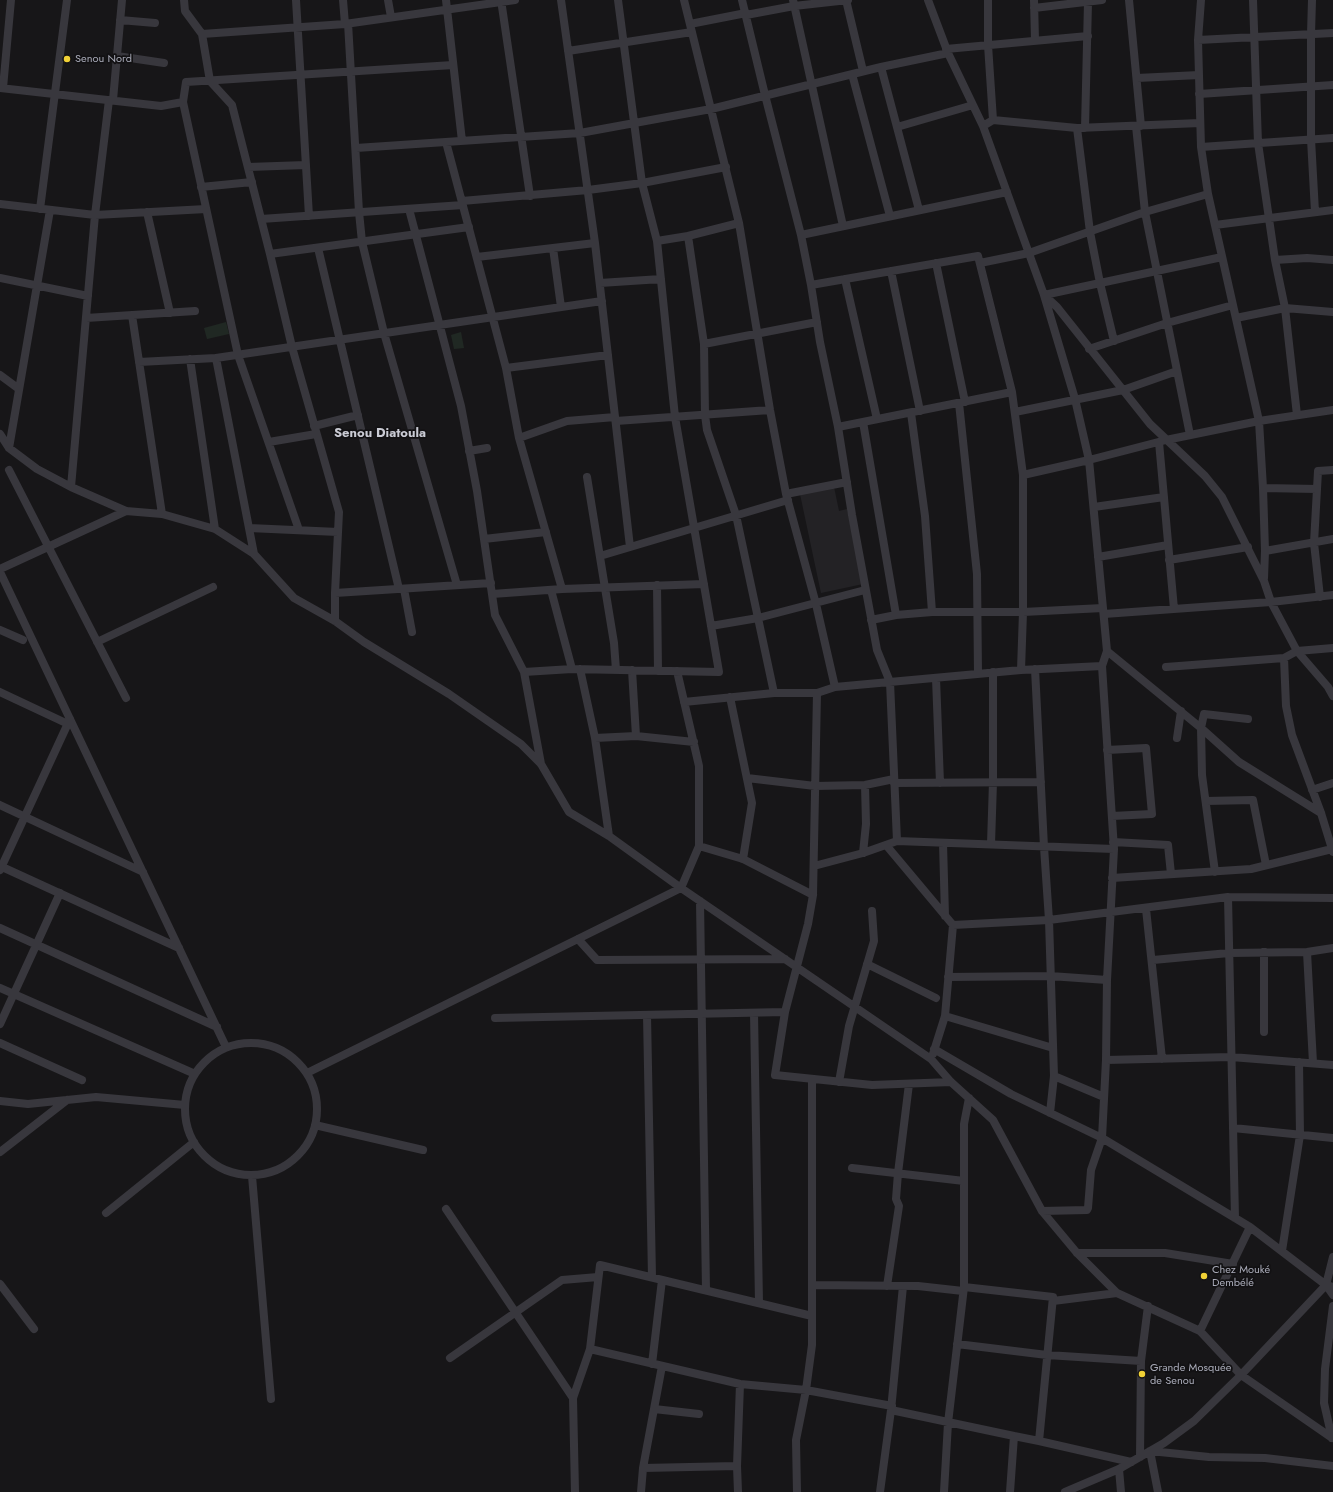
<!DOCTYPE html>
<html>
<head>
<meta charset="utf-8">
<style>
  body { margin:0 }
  canvas { display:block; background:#171618 }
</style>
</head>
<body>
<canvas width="1333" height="1492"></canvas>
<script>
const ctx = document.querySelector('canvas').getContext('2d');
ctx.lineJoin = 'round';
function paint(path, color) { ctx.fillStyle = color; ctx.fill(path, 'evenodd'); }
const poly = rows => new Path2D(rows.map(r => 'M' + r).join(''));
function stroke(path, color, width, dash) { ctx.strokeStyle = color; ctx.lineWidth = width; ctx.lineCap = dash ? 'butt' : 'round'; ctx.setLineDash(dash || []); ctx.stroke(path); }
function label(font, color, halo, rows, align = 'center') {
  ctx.font = font + ' Jost,sans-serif'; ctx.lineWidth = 3.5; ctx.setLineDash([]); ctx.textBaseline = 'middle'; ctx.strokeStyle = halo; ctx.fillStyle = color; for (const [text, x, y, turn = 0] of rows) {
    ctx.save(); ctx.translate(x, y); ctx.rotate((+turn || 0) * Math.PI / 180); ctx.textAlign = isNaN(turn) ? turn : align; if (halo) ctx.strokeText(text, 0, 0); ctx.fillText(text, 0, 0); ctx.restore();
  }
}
const built = poly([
  [834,487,839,511,847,509,863,584,821,593,800,494]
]);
const green = poly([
  [226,322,229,334,207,339,204,328],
  [461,332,464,348,454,349,451,335]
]);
const minor = poly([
  [184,0,185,11,202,34,210,81,232,105,270,254,292,347,339,512,335,593,335,621],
  [296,0,309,216],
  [343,0,345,24],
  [388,0,391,17],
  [446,0,462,141],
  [501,0,530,196],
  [561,0,595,243,630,547],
  [684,0,739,223,770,410,786,494,816,604,835,687],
  [742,0,765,95,801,235,811,285,820,342,838,427,852,515,877,650,890,682,897,841],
  [793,0,843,226],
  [846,0,863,71],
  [928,0,948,53,983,126,1044,295,1057,307,1150,424,1205,476,1222,497,1264,581,1271,602,1297,651,1328,687,1333,696],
  [988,0,988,45,993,120],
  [1034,0,1035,40],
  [1129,0,1141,126],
  [1201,0,1198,40,1201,147,1208,194,1259,421,1263,488,1265,551,1264,578],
  [1253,0,1258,143,1275,260,1285,308,1297,415],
  [1312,0,1311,34,1311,139,1315,212],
  [1034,8,1102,0],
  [746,15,794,6,848,0],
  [120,20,155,23],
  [348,23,359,212,362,242,384,333,457,585],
  [690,24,746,13],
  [202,34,345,24,515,0],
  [1198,40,1333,33],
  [946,49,1088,36],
  [568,51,692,32],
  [117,56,164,63],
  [881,67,919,210],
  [852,74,890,216],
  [1137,78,1199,75],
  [0,88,161,106,183,102,186,82,453,65],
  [3,88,11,0],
  [1199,94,1333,85],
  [113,100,122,0],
  [183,102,238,355,299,530],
  [983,126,993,120,1077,128,1200,123],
  [1136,126,1145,212,1190,435],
  [897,127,973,105],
  [1077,128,1090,232,1100,283,1114,341],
  [1085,128,1088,2],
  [446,142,506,368,519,438,562,589],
  [1201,147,1333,138],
  [356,148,580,133,711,109,881,67,948,53],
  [248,167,306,165],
  [201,187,252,182],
  [462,201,588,190,642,183,726,167],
  [0,204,95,215,206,209],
  [40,209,67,0],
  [409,209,461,406,477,491,495,615,524,672,541,764],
  [147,212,170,313],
  [261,219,463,205],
  [739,223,688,236,704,344,705,415,707,430,736,515,774,693],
  [1215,225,1333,210],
  [801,235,1007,192],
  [657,241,688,236],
  [318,248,399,589],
  [553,248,561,307],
  [270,254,469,227],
  [477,257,595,243],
  [1275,260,1307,258,1333,260],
  [936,263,965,402],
  [980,263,1029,253,1145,212,1208,194],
  [891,271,920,411],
  [0,278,88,296],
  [845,279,877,419],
  [600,283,661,279],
  [811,285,978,256,1012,392,1023,475],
  [132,315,162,514],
  [86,318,195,311],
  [1236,318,1285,308,1333,312],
  [704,344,817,322],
  [1089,349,1167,323,1233,305],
  [216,358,254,554],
  [190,359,215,529],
  [139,362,216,358,602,301],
  [506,368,608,355],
  [0,375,19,389],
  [959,403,977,574,978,674],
  [1015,412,1123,390,1177,371],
  [911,413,925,516,932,612],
  [616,421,770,410],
  [863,422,896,615],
  [314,426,358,415],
  [838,427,1012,392],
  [0,434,9,448,37,469,71,487,126,511,162,514,215,529,254,554,294,598,335,621,364,642,449,694,521,744,541,764,569,812,609,836,681,888,931,1059,951,1082,993,1120,1042,1211,1077,1253,1117,1293,1200,1331,1241,1375,1332,1438],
  [519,438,567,421,615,417],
  [269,442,316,434],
  [1159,442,1174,609],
  [9,448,50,210],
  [469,451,487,448],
  [9,470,126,698],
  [587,477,605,588,614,643,616,670],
  [71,487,95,215,109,100],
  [1263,488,1317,489],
  [786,494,847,482],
  [1094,507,1164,497],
  [249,528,338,532],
  [484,539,546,532],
  [1265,551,1333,539],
  [600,556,788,500],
  [1098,557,1168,545],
  [1169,560,1248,547],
  [0,569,126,511],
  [0,572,226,1047],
  [657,585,658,671],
  [404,589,412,632],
  [551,590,572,669],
  [335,593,491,583],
  [492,594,562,589,704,584],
  [1320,597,1314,543,1318,471,1333,470],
  [1104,614,1271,602,1333,595],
  [871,620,896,615,932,612,1023,612,1103,608],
  [711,626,758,618,865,590],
  [0,630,23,640],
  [97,642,213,587],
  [1107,651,1201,728,1239,762,1321,813],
  [1284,658,1286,706,1292,735,1321,813,1333,852],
  [1166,667,1284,658,1297,651,1333,648],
  [580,669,595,738,609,836],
  [1035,669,1044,847,1049,920,1054,1076,1050,1113],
  [632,670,636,736],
  [1021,670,1023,612,1023,475,1089,460,1166,440,1259,421,1333,410],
  [524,672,572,669,719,672,675,417,657,241,642,183,618,0],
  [936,678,940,783],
  [0,692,68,724],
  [817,693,813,895,808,924,785,1012,775,1075,872,1085,951,1082],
  [730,697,752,803,743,859],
  [684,702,774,693,817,693,835,687,1021,670,1102,666],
  [595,738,636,736,694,742],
  [1177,738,1181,711],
  [1107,750,1146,748,1152,814,1112,816],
  [747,778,815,786,865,785,894,779],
  [894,783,1041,782],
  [1312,790,1333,783],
  [1206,801,1253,800,1266,865],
  [0,805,143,872],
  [1113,842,1168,845,1171,874],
  [943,843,945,916],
  [991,844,993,782,993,672],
  [886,845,953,925,945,1016,933,1054],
  [699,846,743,859,813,895],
  [1114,849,1102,666,1107,651,1089,460,1075,399,1044,295,1222,257],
  [863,853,866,824,865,785],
  [0,866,179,948],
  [814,866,863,853,897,841,1114,849,1107,980,1106,1060,1102,1138,1091,1170,1088,1208,1087,1210,1042,1211],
  [0,870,70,719],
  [1215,872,1202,775,1201,728,1204,714,1248,719],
  [1112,878,1251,869,1332,849],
  [1228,897,1235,1218],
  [700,901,706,1290],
  [1146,909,1162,1059],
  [953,925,1049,920,1228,897,1333,898],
  [0,928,217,1027],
  [578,939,597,960,785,959],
  [1264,952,1264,1032],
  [1307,952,1313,1063],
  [1153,960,1229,953,1307,952,1333,948],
  [867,964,936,998],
  [948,977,1050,976,1107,980],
  [0,988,195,1074],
  [754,1013,759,1303],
  [647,1015,652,1277],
  [945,1016,1053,1048],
  [495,1018,785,1012],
  [0,1024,60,893],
  '185 1109a66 66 0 1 1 132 0a66 66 0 1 1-132 0Z',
  [0,1043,82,1080],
  [934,1049,1011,1094,1102,1138,1250,1227],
  [1106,1060,1231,1057,1333,1065],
  [307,1073,681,888,699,846,699,766,677,671],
  [1054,1076,1104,1097],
  [839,1082,849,1026,874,941,872,911],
  [0,1101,28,1104,96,1097,185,1105],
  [315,1125,423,1150],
  [1233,1128,1333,1138],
  [0,1152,67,1100],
  [852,1168,964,1181],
  [252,1176,271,1399],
  [446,1209,573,1398],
  [106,1213,194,1142],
  [1282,1251,1300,1135,1299,1062],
  [1077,1253,1165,1253,1233,1264],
  [0,1284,34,1329],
  [812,1285,918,1286,963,1291],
  [1326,1285,1333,1295],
  [887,1286,899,1206,896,1199,898,1173,909,1084],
  [964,1287,964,1124,969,1098],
  [1053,1301,1117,1293],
  [1200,1331,1250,1227,1326,1285,1333,1287],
  [957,1344,1047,1355,1141,1361],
  [590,1349,740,1384,806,1390,892,1406],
  [450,1358,562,1280,598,1277],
  [652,1364,662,1280],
  [654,1409,699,1414],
  [891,1410,1014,1436,1010,1492],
  [1332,1438,1324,1403,1325,1369,1333,1306],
  [1039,1441,1131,1462],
  [1140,1457,1141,1361,1148,1306],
  [643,1468,737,1466],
  [1119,1469,1121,1492],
  [575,1492,573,1398,590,1349,600,1265,812,1316],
  [641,1492,643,1468,662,1366],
  [738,1492,737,1466,740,1384],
  [797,1492,796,1440,806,1390,812,1345,812,1079],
  [880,1492,891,1410,903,1286],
  [944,1492,948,1423,964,1287,1053,1297,1039,1441,1014,1436],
  [1065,1492,1119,1469,1164,1443,1194,1421,1241,1375,1326,1285,1333,1257],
  [1158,1492,1150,1451,1209,1457,1265,1458,1333,1466]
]);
const markers = [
  [67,59,4,"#f1d136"],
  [1204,1276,4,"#f1d136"],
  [1142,1374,4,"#f1d136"]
];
const poiNames = [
  ["Senou Nord",75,59],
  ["Chez Mouké",1212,1270],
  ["Dembélé",1212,1283],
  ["Grande Mosquée",1150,1368],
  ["de Senou",1150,1381]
];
const quarterNames = [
  ["Senou Diatoula",380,434]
];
paint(built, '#232225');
paint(green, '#202823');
stroke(minor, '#38373d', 8);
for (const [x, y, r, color] of markers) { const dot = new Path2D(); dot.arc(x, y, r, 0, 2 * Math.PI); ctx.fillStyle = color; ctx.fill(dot); stroke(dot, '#121113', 1.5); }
label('11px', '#a9abb8', '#121113', poiNames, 'left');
label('bold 13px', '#cacbd4', '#121113', quarterNames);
</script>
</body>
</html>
